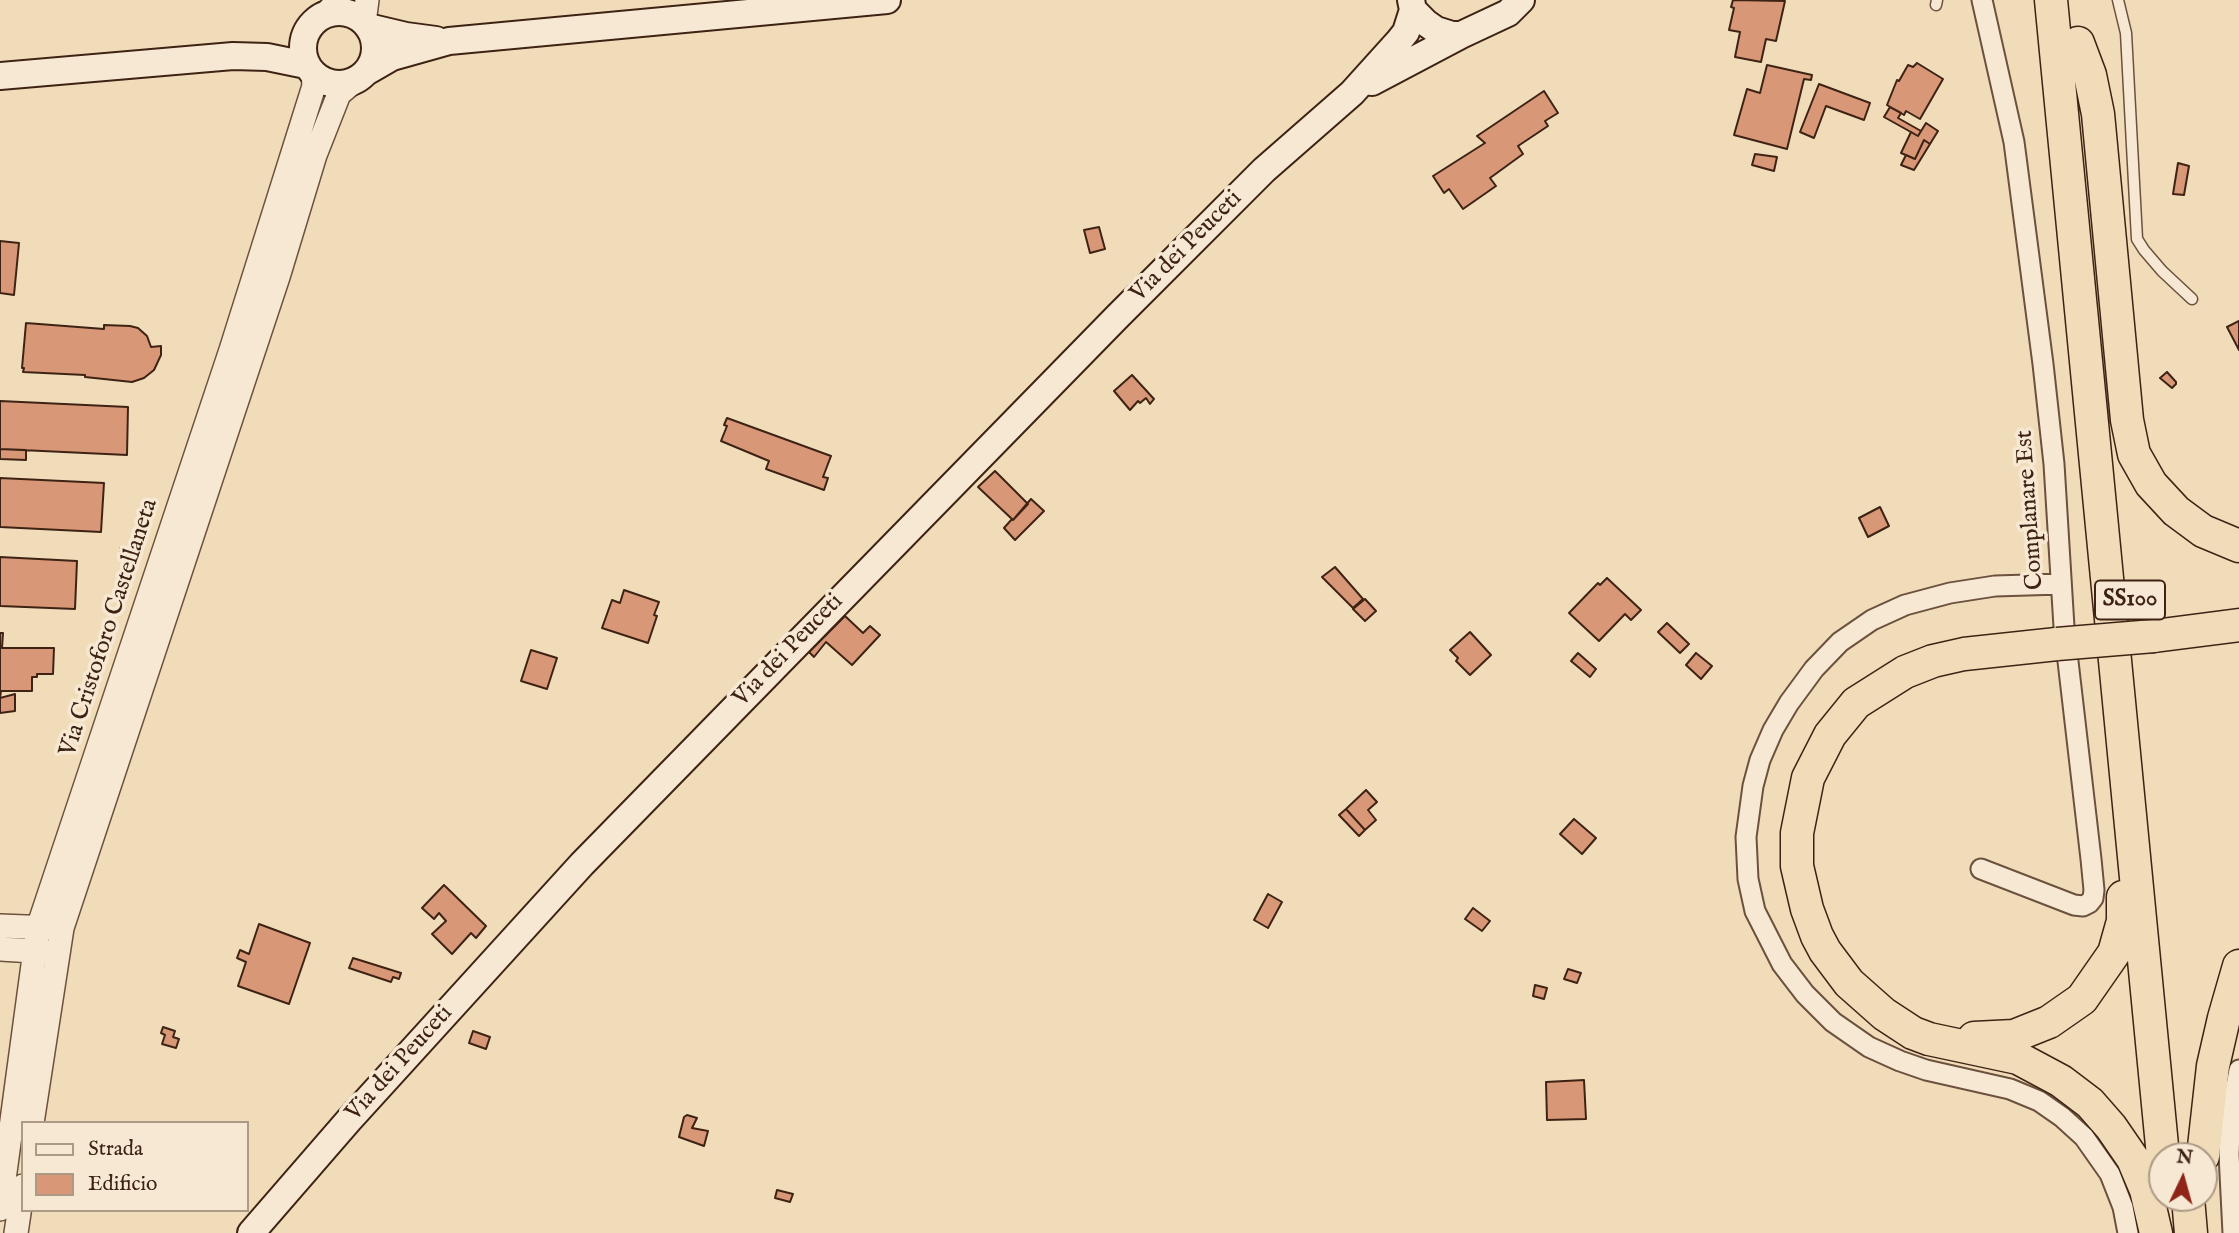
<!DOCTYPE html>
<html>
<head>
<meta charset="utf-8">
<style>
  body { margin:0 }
  #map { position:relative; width:2239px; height:1233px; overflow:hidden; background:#f1dcb9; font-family:"IM FELL English",serif }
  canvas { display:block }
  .legend { position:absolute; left:21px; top:1121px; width:228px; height:91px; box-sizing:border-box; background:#f6e8d2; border:2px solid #ac9986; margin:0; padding:9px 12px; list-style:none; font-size:21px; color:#3e2315 }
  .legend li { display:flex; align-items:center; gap:14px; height:35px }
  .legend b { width:35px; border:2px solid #ac9986 }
  .north { position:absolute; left:2148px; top:1142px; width:70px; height:70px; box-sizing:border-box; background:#f6e8d2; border:2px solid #ac9986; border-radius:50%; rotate:5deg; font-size:19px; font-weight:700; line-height:28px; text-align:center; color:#3e2315 }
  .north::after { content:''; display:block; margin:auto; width:24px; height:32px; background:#8f2418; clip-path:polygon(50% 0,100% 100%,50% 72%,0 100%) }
</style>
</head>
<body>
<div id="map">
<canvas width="2239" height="1233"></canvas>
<ul class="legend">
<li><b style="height:9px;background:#f6e8d2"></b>Strada</li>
<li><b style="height:19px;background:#d89777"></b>Edificio</li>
</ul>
<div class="north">N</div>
</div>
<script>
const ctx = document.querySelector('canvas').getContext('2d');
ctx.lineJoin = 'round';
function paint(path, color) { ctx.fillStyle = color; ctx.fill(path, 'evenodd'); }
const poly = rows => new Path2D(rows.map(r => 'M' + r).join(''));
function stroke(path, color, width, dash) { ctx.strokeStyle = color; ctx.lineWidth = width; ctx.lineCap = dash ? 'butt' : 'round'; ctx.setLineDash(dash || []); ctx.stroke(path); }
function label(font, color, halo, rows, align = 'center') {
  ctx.font = font + ' "IM FELL English",serif'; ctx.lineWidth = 7; ctx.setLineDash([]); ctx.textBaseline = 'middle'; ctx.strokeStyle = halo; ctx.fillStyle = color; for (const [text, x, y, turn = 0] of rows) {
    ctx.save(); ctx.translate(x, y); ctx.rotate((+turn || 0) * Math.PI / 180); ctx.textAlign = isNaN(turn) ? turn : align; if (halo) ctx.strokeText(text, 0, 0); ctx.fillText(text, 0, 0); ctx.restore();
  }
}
const building = poly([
  [1733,0,1785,1,1776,41,1766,39,1761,62,1735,57,1740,32,1729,30,1734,8,1731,7,1733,0],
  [1917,63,1943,79,1920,119,1906,111,1904,115,1887,105,1897,80,1899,81,1908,65,1913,67,1917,63],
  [1767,65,1812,75,1811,80,1804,79,1787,149,1734,135,1747,89,1760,93,1767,65],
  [1819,84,1870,103,1864,120,1826,106,1814,138,1800,132,1819,84],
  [1544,91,1558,113,1545,121,1548,126,1518,146,1523,154,1490,178,1496,186,1463,209,1449,189,1444,193,1433,176,1485,143,1477,136,1544,91],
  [1890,107,1901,113,1898,118,1921,131,1918,136,1884,117,1890,107],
  [1926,123,1938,131,1930,144,1924,140,1915,159,1901,153,1911,132,1918,136,1926,123],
  [1924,140,1930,144,1914,170,1901,165,1906,155,1915,159,1924,140],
  [1755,154,1777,157,1774,171,1752,165,1755,154],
  [2178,163,2189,166,2184,195,2173,194,2178,163],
  [1099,227,1105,249,1090,253,1084,230,1099,227],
  [0,241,19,243,14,295,0,293,0,241],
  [2239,321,2239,350,2227,327,2239,321],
  [26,323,104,329,104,325,130,326,138,328,147,336,151,347,161,346,161,355,154,370,144,378,132,382,85,377,85,375,23,372,24,368,22,368,26,323],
  [2167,372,2176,382,2176,384,2172,388,2160,378,2167,372],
  [1132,375,1154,399,1150,404,1146,398,1140,403,1138,401,1130,410,1114,391,1132,375],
  [0,401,128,407,127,455,0,449,0,401],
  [727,418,831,456,823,477,828,478,824,490,766,469,769,461,721,441,727,426,724,425,727,418],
  [0,449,26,450,26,460,0,459,0,449],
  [995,471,1028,504,1013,520,978,487,995,471],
  [0,478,104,483,101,532,0,527,0,478],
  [1031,499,1044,511,1015,540,1004,528,1012,519,1013,520,1031,499],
  [1880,507,1889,526,1868,537,1859,518,1880,507],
  [120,548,133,548,133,559,120,559,120,548],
  [0,557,77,561,75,609,0,606,0,557],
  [1335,567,1363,599,1353,608,1322,577,1335,567],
  [1607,578,1641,610,1631,620,1625,614,1599,641,1569,613,1598,583,1600,585,1607,578],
  [624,590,659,602,654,615,657,616,648,643,602,628,612,600,620,603,624,590],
  [1365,599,1376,611,1365,621,1353,609,1365,599],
  [845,616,863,633,870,626,880,635,852,665,826,642,814,657,809,652,845,616],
  [1667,623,1689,644,1680,653,1658,632,1667,623],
  [1470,632,1491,655,1470,675,1456,661,1458,658,1450,650,1470,632],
  [0,633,3,633,2,648,54,648,53,674,37,674,37,677,32,677,32,691,1,691,0,698,15,694,15,711,0,713,0,633],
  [531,650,557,658,547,689,521,681,531,650],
  [1578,653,1596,669,1590,677,1571,661,1578,653],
  [1696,653,1712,666,1701,679,1686,665,1696,653],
  [1366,790,1377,802,1368,810,1376,820,1365,830,1346,809,1366,790],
  [1346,809,1365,830,1359,836,1339,815,1346,809],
  [1574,819,1596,838,1582,854,1560,834,1574,819],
  [444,885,486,926,476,938,471,933,452,954,432,934,446,921,439,913,434,919,422,908,444,885],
  [1268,894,1282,902,1268,928,1254,920,1268,894],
  [1473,908,1490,921,1482,931,1465,919,1473,908],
  [259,924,310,943,289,1004,238,986,246,962,237,958,240,950,249,954,259,924],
  [353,958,401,973,399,979,393,977,391,982,349,968,353,958],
  [1568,969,1581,973,1577,983,1564,979,1568,969],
  [1535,985,1547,988,1544,999,1533,996,1535,985],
  [163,1027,175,1031,173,1037,179,1039,176,1048,162,1044,165,1035,161,1033,163,1027],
  [473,1031,490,1037,486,1049,469,1043,473,1031],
  [1584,1080,1586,1119,1547,1120,1546,1082,1584,1080],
  [687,1115,697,1118,692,1128,708,1131,704,1146,679,1137,684,1117,687,1115],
  [777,1190,793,1194,790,1202,775,1198,777,1190]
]);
const service = poly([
  [2118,0,2126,33,2137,239,2144,250,2162,271,2192,299],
  [1936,5,1937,0]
]);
const minor = poly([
  [2061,584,1995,586,1950,593,1905,605,1872,620,1840,642,1814,669,1789,703,1773,730,1760,760,1753,786,1746,837,1748,879,1755,911,1782,964,1805,994,1833,1022,1869,1047,1900,1061,1926,1070,2010,1089,2039,1101,2062,1117,2084,1137,2110,1174,2123,1207,2128,1233],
  [1981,869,2074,905,2083,906,2089,903,2093,898,2094,890,2091,859,2064,627,2054,464,2043,364,2014,142,1982,0],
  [2233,1233,2229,1154,2231,1113,2239,1070]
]);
const tertiary = poly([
  [325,15,338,0],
  [364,23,367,0],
  [0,926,52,928],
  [0,949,49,952],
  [32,1123,62,928,278,277,315,155,339,94,357,79],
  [0,1209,38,928,231,350,314,86,313,74],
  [16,1233,23,1186]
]);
const secondary = poly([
  [1411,0,1413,10,1426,23,1436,30,1452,35,1461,35,1508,13,1521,0],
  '303 48a36 36 0 1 1 72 0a36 36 0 1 1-72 0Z',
  [368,27,406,36,436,40],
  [366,72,392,57,449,41,887,0],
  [0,76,233,56,267,57,306,65],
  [1372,82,1461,35],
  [251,1233,349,1120,582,864,1118,316,1264,170,1352,93,1398,42,1406,32,1413,10]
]);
const trunk = poly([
  [2051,0,2163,1156],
  [2078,43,2090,75,2098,114,2127,420,2134,454,2151,484,2176,511,2203,531,2239,546],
  [2154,636,2239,625],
  [2057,644,1964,654,1933,661,1905,672,1856,703,1830,735,1808,778,1797,833,1797,866,1807,909,1817,936,1825,951,1849,983,1884,1014,1913,1033,1929,1039,2018,1058,2061,1081,2090,1103,2111,1127,2133,1159,2146,1190,2156,1233],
  [1974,1038,2014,1036,2049,1022,2082,999,2114,953,2123,921,2123,897],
  [2203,1156,2213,1066,2224,1018,2239,966],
  [2188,1198,2191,1233]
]);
const trunkBridge = poly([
  [2057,644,2154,636]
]);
const shields = [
  [2130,600,70]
];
const shieldNames = [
  ["SS100",2130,600]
];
const streetNames = [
  ["Via dei Peuceti",1187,247,-45],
  ["Complanare Est",2031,510,-94],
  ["Via Cristoforo Castellaneta",110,628,-72],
  ["Via dei Peuceti",789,651,-46],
  ["Via dei Peuceti",400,1064,-48]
];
paint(building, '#d89777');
stroke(building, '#3e2315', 2);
stroke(service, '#6b513e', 13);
stroke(minor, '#6b513e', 23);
stroke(tertiary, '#6b513e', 26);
stroke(secondary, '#3e2315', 30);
stroke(trunk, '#3e2315', 35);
stroke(service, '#f6e8d2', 10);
stroke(minor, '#f6e8d2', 19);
stroke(tertiary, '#f6e8d2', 23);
stroke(secondary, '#f6e8d2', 26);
stroke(trunk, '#f1dcb9', 32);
stroke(trunkBridge, '#3e2315', 35, []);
stroke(trunkBridge, '#f1dcb9', 32);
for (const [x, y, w] of shields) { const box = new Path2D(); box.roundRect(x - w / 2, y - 19.5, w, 39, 5); ctx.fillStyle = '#f6e8d2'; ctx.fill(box); stroke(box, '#3e2315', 2); }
label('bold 23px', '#3e2315', null, shieldNames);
label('24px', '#3e2315', '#f6e8d2', streetNames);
</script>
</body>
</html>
